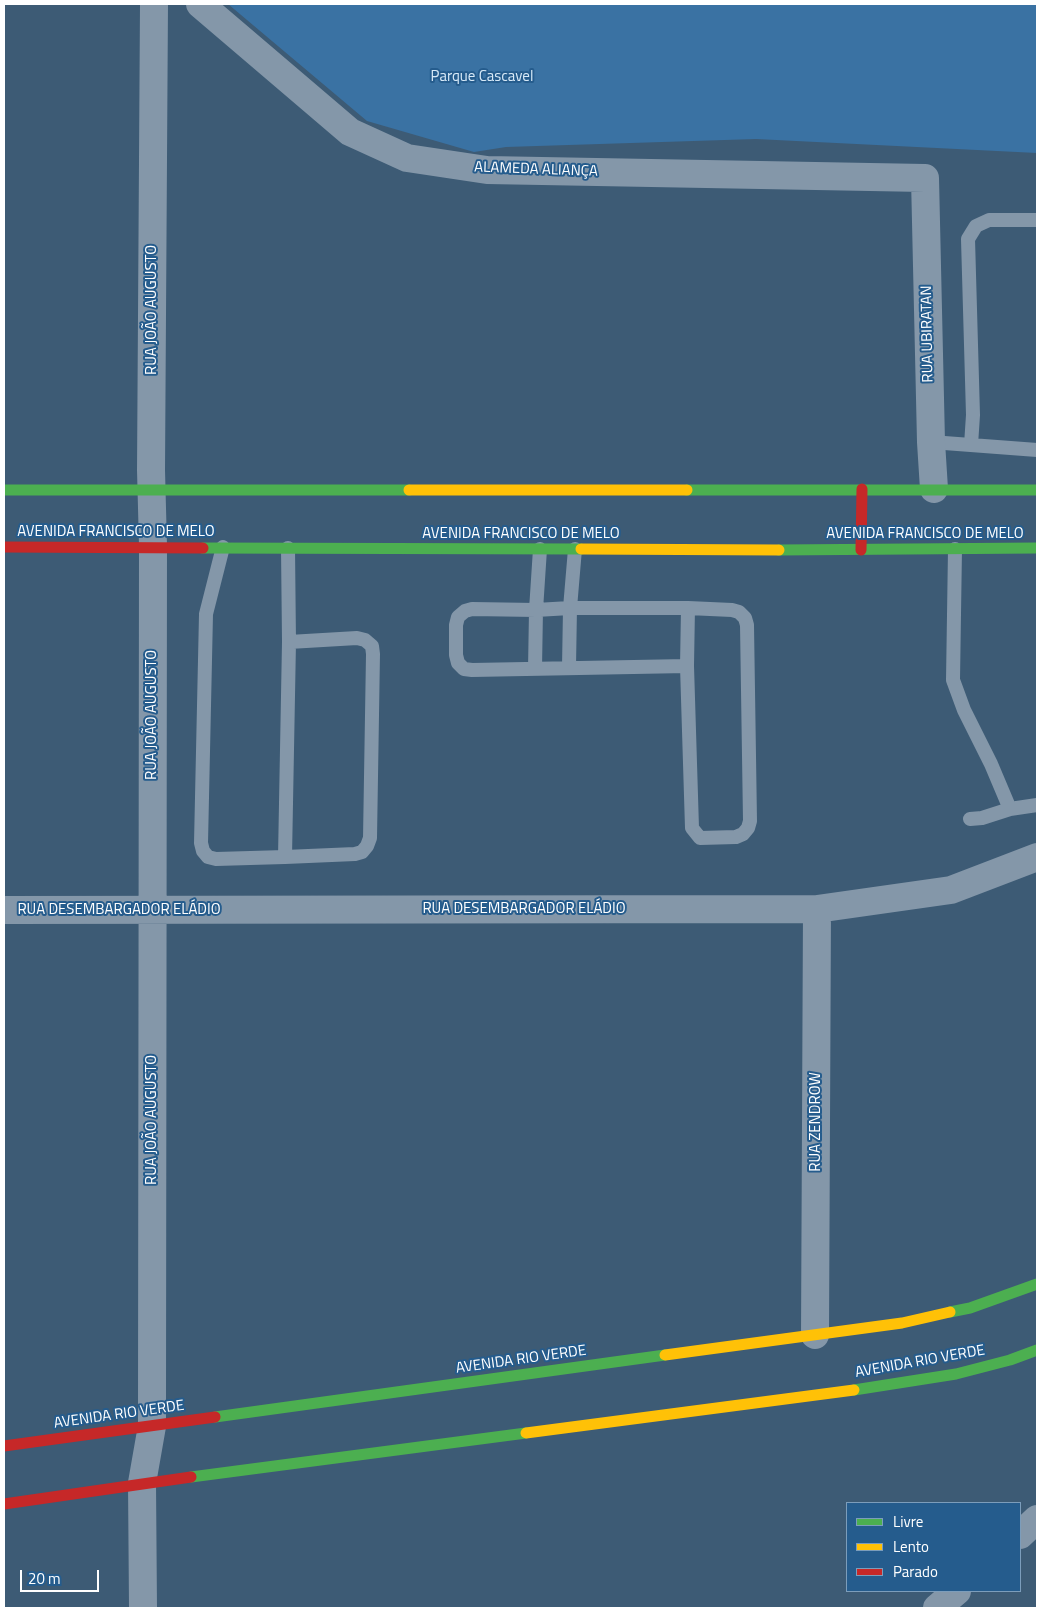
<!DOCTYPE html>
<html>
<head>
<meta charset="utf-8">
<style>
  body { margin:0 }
  #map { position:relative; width:1041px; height:1612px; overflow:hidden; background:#3d5b75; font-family:"Titillium Web",sans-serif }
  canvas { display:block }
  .frame { position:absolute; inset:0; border:5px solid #fff; pointer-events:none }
  .legend { position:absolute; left:846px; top:1502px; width:175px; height:90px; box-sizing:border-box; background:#255c8d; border:1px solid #7c9dbb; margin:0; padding:6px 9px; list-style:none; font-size:15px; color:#fff }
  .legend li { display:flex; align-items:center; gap:10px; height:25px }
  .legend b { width:25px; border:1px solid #7c9dbb }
  .scale { position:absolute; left:20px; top:1570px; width:79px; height:22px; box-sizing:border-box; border:2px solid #fff; border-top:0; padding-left:6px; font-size:15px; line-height:18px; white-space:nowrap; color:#fff; -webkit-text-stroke:4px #255c8d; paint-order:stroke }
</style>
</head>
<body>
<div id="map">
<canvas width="1041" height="1612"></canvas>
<div class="frame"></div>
<ul class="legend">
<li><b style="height:6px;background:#4caf50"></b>Livre</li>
<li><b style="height:6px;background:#ffc107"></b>Lento</li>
<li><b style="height:6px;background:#c62828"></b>Parado</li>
</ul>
<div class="scale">20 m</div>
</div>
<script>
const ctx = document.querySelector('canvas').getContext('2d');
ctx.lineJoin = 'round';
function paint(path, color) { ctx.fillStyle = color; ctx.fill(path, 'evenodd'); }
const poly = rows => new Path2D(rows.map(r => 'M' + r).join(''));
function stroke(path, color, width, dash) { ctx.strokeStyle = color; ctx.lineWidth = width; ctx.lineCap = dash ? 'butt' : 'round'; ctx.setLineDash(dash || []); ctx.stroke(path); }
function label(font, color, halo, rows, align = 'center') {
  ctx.font = font + ' "Titillium Web",sans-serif'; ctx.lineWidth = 4; ctx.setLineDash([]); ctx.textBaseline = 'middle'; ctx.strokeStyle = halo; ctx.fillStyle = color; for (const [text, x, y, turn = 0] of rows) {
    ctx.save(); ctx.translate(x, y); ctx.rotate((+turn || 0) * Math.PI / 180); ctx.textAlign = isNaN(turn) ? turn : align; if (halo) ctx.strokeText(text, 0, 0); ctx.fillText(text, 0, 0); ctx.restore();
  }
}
const green = poly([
  [228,4,1037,4,1037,153,756,139,506,147,474,152,367,121]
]);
const lane = poly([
  [931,442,1037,450],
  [971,445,973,415,968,239,976,226,989,220,1037,220],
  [223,547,206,614,201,843,203,851,208,857,216,859,285,857,289,642,288,548],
  [955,549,953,680,964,710,991,764,1010,809,982,818,970,819],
  [687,666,692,828,700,838,736,837,743,834,748,828,750,821,747,625,745,618,739,612,732,610,688,608,570,608,536,610,472,609,465,611,458,617,456,625,456,655,458,663,464,669,472,670,687,666,688,608],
  [569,667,570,608,575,549],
  [535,669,536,610,540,549],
  [1010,809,1037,805],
  [285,857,355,854,362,852,367,846,370,838,373,654,372,646,365,640,357,638,289,642]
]);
const street = poly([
  [200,4,350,132,407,158,487,170,925,178,931,442,934,489],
  [4,910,817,909,951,890,1037,857],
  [815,1335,817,909],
  [1020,1535,1037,1519],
  [143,1608,142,1483,152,1426,152,1408,153,546,151,470,154,4],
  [937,1608,957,1591]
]);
const fast = poly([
  [4,490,409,490],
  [687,490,1037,490],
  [203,548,581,549],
  [779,550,1037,548],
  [950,1312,970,1308,1037,1284],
  [854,1390,956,1374,1010,1360,1037,1350],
  [215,1417,665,1355],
  [191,1477,526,1433]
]);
const slow = poly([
  [409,490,687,490],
  [581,549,779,550],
  [665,1355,902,1323,950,1312],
  [526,1433,854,1390]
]);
const jam = poly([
  [4,547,203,548],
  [861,550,862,489],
  [4,1446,215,1417],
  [4,1504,191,1477]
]);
const parkNames = [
  ["Parque Cascavel",482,77]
];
const streetNames = [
  ["ALAMEDA ALIANÇA",536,170,2],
  ["RUA JOÃO AUGUSTO",152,310,-90],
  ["RUA UBIRATAN",928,334,-91],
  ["AVENIDA FRANCISCO DE MELO",116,532],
  ["AVENIDA FRANCISCO DE MELO",521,534],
  ["AVENIDA FRANCISCO DE MELO",925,534],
  ["RUA JOÃO AUGUSTO",152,715,-90],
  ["RUA DESEMBARGADOR ELÁDIO",524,909],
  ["RUA DESEMBARGADOR ELÁDIO",119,910],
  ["RUA JOÃO AUGUSTO",152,1120,-90],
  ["RUA ZENDROW",816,1122,-90],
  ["AVENIDA RIO VERDE",521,1360,-8],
  ["AVENIDA RIO VERDE",920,1362,-10],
  ["AVENIDA RIO VERDE",119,1415,-8]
];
paint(green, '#3a72a3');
stroke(lane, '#8497a9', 14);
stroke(street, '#8497a9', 28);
stroke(fast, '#4caf50', 11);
stroke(slow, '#ffc107', 11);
stroke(jam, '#c62828', 11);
label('15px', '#d8eaf8', '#255c8d', parkNames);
label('15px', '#fff', '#255c8d', streetNames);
</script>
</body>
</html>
